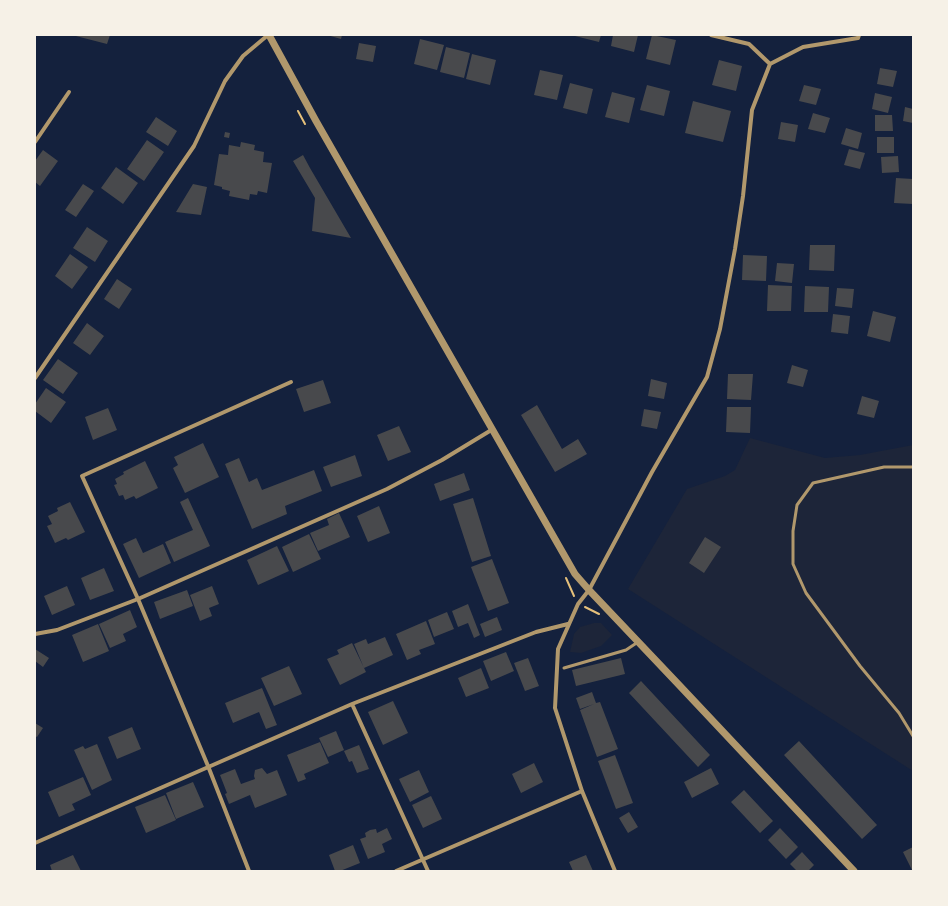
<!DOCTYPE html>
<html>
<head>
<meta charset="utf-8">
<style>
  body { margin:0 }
  #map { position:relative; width:948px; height:906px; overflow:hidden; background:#14213d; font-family:Helvetica,sans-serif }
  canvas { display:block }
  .frame { position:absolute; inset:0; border:36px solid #f6f1e7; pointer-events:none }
</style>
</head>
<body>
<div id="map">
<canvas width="948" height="906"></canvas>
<div class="frame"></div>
</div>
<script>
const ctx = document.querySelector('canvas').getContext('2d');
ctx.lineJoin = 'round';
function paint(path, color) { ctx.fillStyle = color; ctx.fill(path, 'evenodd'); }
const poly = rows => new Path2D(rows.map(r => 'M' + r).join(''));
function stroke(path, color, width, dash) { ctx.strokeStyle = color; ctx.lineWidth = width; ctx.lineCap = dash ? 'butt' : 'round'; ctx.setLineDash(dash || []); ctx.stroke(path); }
const green = poly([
  [750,438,825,458,860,455,913,445,913,771,628,589,687,489,725,476,735,470],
  [594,623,601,623,612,635,601,646,581,653,570,652,574,634,580,627]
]);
const building = poly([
  [72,35,110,35,107,44],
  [327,35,342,35,341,39],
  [576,35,601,35,599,42,575,36],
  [613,35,638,35,634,52,611,46],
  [652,35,676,40,670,65,646,59],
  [420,39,444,45,437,70,414,64],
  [359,43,376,46,373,62,356,59],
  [446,47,470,53,464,78,440,72],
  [472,54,496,60,490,85,466,79],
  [719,60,742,66,736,91,712,85],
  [880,68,897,71,893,87,877,84],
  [540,70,563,75,557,100,534,95],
  [570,83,593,89,587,114,563,108],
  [647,85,670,91,664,116,640,110],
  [804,85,821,89,816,105,799,101],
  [612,92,635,98,629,123,605,117],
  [875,93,892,97,888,113,872,109],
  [693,101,731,111,723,142,685,133],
  [905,107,913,109,913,123,903,121],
  [813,113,830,118,825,133,808,129],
  [875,115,892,115,893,131,875,131],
  [156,117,177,131,168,146,146,132],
  [781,122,798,125,795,142,778,139],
  [846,128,862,133,858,149,841,144],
  [225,132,230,133,229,138,224,137],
  [877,137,894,137,894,153,877,153],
  [147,140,164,152,144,181,127,169],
  [241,142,255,145,254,150,264,152,263,162,272,163,267,193,258,191,257,195,250,194,249,200,229,196,230,191,222,189,222,187,214,185,219,154,228,155,229,145,240,147],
  [849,149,865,153,860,169,844,165],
  [43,150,58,161,40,186,35,182,35,161],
  [303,155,310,168,351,238,312,231,315,198,293,161],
  [898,156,899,172,882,173,881,157],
  [116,167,138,183,123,204,101,188],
  [896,178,913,179,913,204,894,203],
  [83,184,94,191,76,217,65,210],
  [193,184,207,187,201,215,176,212],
  [87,227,108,241,95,262,73,248],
  [810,245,835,245,834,271,809,270],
  [70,254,88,267,72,289,55,276],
  [743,255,767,256,766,281,742,280],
  [777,263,794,264,792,283,775,281],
  [117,279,132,289,119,309,104,299],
  [768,285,792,286,791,311,767,311],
  [805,286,829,287,828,312,804,312],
  [837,288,854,289,852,308,835,306],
  [873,311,896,317,890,342,867,336],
  [833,314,850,316,848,334,831,332],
  [87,323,104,336,90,355,73,343],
  [58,359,78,373,63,394,43,380],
  [792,365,808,370,803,387,787,383],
  [728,374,753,374,751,400,727,399],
  [651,379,667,383,664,399,648,396],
  [323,380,331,403,304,412,296,389],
  [46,388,66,402,51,423,35,411,35,404],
  [862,396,879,401,874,418,857,414],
  [537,405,562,449,578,439,587,454,555,472,521,415],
  [727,407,751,407,750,433,726,432],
  [108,408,117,430,93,440,85,417],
  [644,409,661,412,657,429,641,426],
  [399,426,411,452,388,461,377,435],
  [203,443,219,477,185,493,173,468,178,465,174,457],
  [355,455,362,476,331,487,323,467],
  [239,458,249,482,257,478,262,490,314,470,322,491,285,506,287,514,252,529,225,464],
  [145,461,158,488,136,499,134,496,125,500,123,495,119,496,114,485,117,484,115,479,124,474,123,472],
  [464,473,470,490,440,501,434,484],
  [188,498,210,546,174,562,165,542,193,530,180,502],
  [473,498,491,556,472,562,453,504],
  [70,502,85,532,68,540,66,538,55,543,47,526,52,524,48,516,58,511,57,508],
  [379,506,390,533,368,542,357,516],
  [339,513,350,537,318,551,310,533,329,525,327,519],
  [309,534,321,559,293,572,282,547],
  [705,537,721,547,704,573,689,563],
  [136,538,143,553,163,544,171,563,139,578,123,544],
  [277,546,289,571,258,585,247,560],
  [492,559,509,603,488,611,471,567],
  [104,568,114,591,90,600,81,578],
  [67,586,75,605,52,615,44,596],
  [212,586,219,604,209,608,212,616,200,621,190,595],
  [187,590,193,606,160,619,154,602],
  [468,604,480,635,474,638,468,623,458,627,452,611],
  [130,610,137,627,123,634,126,641,110,648,99,624],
  [447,612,454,629,434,637,428,620],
  [497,617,502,630,485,637,480,624],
  [426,621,435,644,419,650,421,654,407,660,396,634],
  [98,624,109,651,83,662,72,635],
  [385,637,393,655,364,668,354,644,366,639,368,644],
  [352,643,366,672,340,685,327,659,339,654,337,650],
  [35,649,49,658,43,667,35,661],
  [506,652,514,671,491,681,483,661],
  [528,658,539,686,525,691,514,663],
  [621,658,625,674,576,686,572,670],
  [289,666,302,694,274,706,261,678],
  [481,668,489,688,466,697,458,678],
  [641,681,710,755,698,767,629,693],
  [262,688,277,725,266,729,259,712,233,723,225,703],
  [592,692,596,703,600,702,618,749,597,757,580,710,594,704,580,709,576,698],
  [393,701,408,733,383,745,368,712],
  [35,723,43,728,37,737,35,736],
  [132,727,141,749,117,759,108,737],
  [336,731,344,750,328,757,319,738],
  [799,741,877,825,862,839,784,755],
  [320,742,329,763,304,774,306,779,298,782,287,755],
  [97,744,112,780,92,790,74,750,83,746,85,749],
  [359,745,369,769,357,773,352,761,349,762,344,751],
  [615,755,633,803,616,809,598,761],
  [534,763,543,782,521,793,512,774],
  [262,768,267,774,277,770,287,795,255,808,250,795,229,804,225,794,227,793,220,775,235,769,241,784,255,779,254,776,255,770],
  [711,768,719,784,692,798,684,782],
  [419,770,429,792,410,802,399,779],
  [83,777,91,795,72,804,75,810,59,817,48,792],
  [193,782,204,807,176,819,166,793],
  [744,790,773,821,760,833,731,802],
  [165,795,176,820,146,833,135,807],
  [431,796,442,819,423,828,412,805],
  [629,812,638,827,628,833,619,818],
  [387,828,392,839,382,844,385,852,368,859,360,839,366,837,365,833,370,830,376,829,377,833],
  [780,828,798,847,786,859,768,840],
  [353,845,360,863,340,871,335,871,329,855],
  [913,847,913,870,912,870,903,852],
  [802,852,814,865,808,871,797,871,790,864],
  [73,855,81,871,52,871,50,865],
  [586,855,593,871,573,871,569,862]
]);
const path = poly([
  [298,111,305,124],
  [566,578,574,596],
  [585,607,599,614]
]);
const service = poly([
  [913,467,884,467,813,483,797,505,793,531,793,564,806,593,860,666,899,713,913,736],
  [564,668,626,650,638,642]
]);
const minor = poly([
  [711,35,749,44,770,64],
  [35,142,69,92],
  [35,378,194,146,225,81,243,56,268,35],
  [35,634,57,630,138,599,387,489,442,460,493,429],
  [352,704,428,871],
  [35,843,352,704,536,632,568,624],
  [249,871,208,766,138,599,82,476,291,382],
  [396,871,582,791],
  [615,871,582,791,555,708,558,649,578,604,589,590,652,472,707,377,720,329,735,249,743,196,752,110,770,64,803,47,858,38,859,35]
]);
const tertiary = poly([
  [269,35,316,121,575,574,589,590,680,686,854,871]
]);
paint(green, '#1d2539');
paint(building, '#48494c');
stroke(path, '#e5c07b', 2);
stroke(service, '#b1986c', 3);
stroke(minor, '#b1986c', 4);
stroke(tertiary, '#b1986c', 7);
</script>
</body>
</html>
